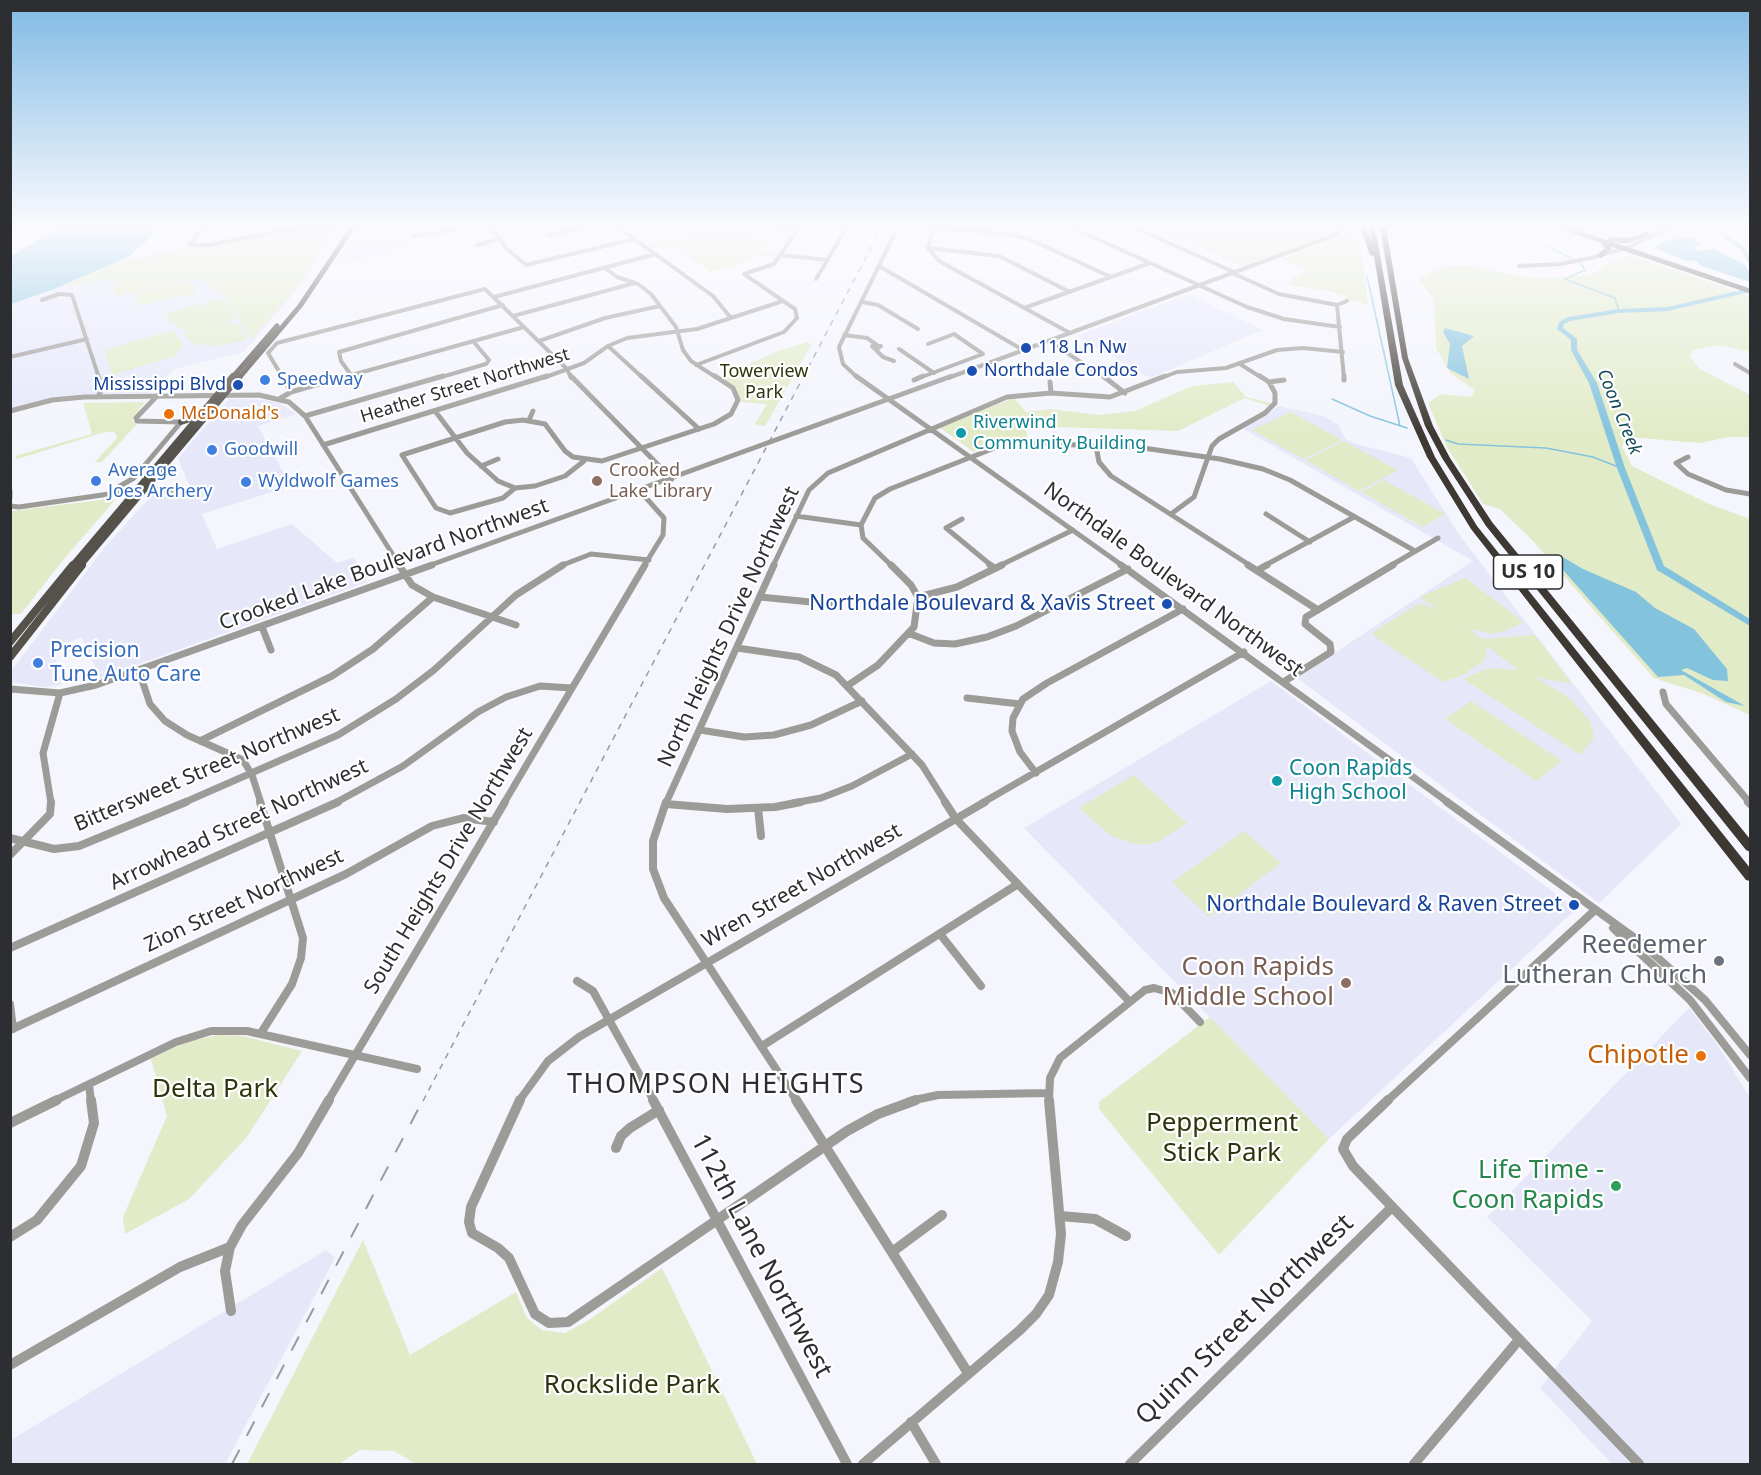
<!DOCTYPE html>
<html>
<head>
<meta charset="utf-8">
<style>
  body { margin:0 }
  #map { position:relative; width:1761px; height:1475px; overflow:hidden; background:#f4f5fd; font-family:"Noto Sans",sans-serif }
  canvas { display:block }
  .frame { position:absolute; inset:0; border:12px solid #2d2e32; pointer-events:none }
</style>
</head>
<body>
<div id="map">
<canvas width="1761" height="1475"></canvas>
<div class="frame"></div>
</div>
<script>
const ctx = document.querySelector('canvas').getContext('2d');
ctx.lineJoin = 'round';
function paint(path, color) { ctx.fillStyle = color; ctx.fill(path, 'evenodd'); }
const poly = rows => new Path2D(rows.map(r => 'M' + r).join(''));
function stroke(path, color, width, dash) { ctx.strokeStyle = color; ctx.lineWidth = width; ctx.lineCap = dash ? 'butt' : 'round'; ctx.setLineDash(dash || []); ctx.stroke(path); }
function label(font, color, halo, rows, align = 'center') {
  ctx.font = font + ' "Noto Sans",sans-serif'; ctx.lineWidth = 4.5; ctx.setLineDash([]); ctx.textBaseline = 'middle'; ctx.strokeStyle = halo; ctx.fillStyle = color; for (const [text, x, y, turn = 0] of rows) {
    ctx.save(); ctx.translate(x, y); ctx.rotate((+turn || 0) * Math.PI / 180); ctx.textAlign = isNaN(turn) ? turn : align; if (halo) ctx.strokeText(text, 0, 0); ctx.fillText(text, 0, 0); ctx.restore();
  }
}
const built = poly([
  [379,227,415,227,404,249,336,265,358,230],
  [336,229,305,281,244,352,174,369,150,393,73,395,11,408,11,304,54,289,128,257,135,258,184,247,215,246,277,233],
  [1188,294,1263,330,1150,378,1076,336],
  [229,399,268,400,281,404,296,414,258,426,291,486,202,514,217,549,292,524,337,563,354,557,367,582,100,678,82,637,54,649,61,685,42,687,11,682,11,671,105,547,152,495,193,494,178,458],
  [1279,406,1324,416,1339,425,1345,439,1356,444,1411,458,1460,536,1681,824,1599,903,1297,678,1473,561,1242,428],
  [1271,681,1576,909,1329,1139,1024,828],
  [1689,1008,1719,1047,1750,1098,1750,1464,1612,1464,1540,1388,1592,1321,1487,1217],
  [326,1250,335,1258,225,1464,11,1464,11,1440]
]);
const green = poly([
  [717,227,739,227,752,235,769,237,759,251,779,253,777,257,757,255,753,259,711,272,671,244,653,249,647,245,688,235,682,228,691,234],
  [1149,227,1332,227,1336,229,1303,246,1242,266,1186,241,1173,241],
  [332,230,301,282,251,340,225,298,200,278,115,296,114,285,119,283,114,278,58,288,127,258,136,259,184,249,217,247,277,234],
  [1346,232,1360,236,1368,305,1357,300,1352,302,1345,299,1348,297,1328,291,1290,285,1291,279,1307,271,1282,259,1337,238],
  [1630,255,1750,296,1750,352,1719,345,1693,350,1690,357,1700,369,1750,395,1750,437,1729,437,1700,443,1628,437,1622,447,1632,466,1709,504,1750,519,1750,715,1704,694,1654,678,1533,541,1500,509,1483,504,1447,447,1428,403,1441,394,1471,397,1475,390,1450,373,1436,348,1434,298,1417,279,1443,267,1466,265,1535,279,1592,275,1604,265],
  [192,281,196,293,138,306,135,293],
  [218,299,224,300,236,319,219,325,238,323,247,340,216,346,195,344,183,335,188,333,166,319,168,317,166,313],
  [173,330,183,345,175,356,112,375,104,350],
  [808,342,811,345,765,426,755,424,767,404,741,402,736,388,721,377,775,352],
  [1233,382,1246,397,1271,403,1269,406,1245,398,1178,431,1026,426,1028,441,1000,444,974,452,939,427,1014,398,1026,412,1050,409,1099,415,1135,411,1192,386],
  [145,402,132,420,137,424,102,462,95,462,117,438,115,432,105,432,17,459,15,456,92,434,83,403],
  [1291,412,1342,440,1303,459,1252,430],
  [1343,441,1398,470,1359,491,1305,460],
  [1384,480,1445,514,1423,527,1361,492],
  [109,499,115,500,63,560,21,614,11,614,11,511],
  [1465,578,1524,622,1505,631,1492,634,1470,629,1482,639,1535,635,1572,684,1535,677,1568,697,1591,722,1594,738,1581,755,1463,679,1489,668,1518,670,1487,646,1485,660,1463,675,1443,682,1374,636,1373,632,1420,603,1438,610,1420,597],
  [1471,701,1562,761,1536,781,1445,719],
  [1134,775,1187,823,1158,842,1146,845,1130,843,1110,835,1079,808],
  [1244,831,1281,863,1209,917,1172,882],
  [1210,1017,1329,1139,1219,1255,1099,1109,1099,1102],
  [218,1035,243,1036,302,1051,247,1137,189,1199,125,1234,123,1217,167,1116,151,1059,186,1042],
  [363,1240,410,1355,516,1292,527,1318,542,1330,565,1333,589,1320,662,1268,757,1464,416,1464,394,1451,360,1450,339,1464,247,1464]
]);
const water = poly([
  [59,227,163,227,128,257,54,289,11,304,11,256],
  [1676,236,1693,238,1701,244,1693,247,1698,251,1714,249,1745,265,1750,273,1750,282,1702,266,1695,260,1687,261,1654,248],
  [1445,328,1474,336,1462,346,1469,379,1447,368,1450,344,1443,332],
  [1555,556,1561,556,1583,569,1636,592,1655,608,1694,629,1727,669,1728,681,1713,680,1687,668,1681,670,1745,706,1726,702,1684,675,1658,677,1555,561]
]);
const stream = poly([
  [1549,247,1572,259],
  [1746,254,1749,253],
  [1580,263,1585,270,1565,279,1615,298,1619,311],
  [1367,276,1400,426],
  [1332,399,1370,416,1407,428],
  [1446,440,1458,444,1546,448,1593,457,1621,468]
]);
const river = poly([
  [1719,227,1725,227,1724,231,1730,238,1743,246,1750,257,1750,263,1748,262,1739,248,1726,240,1718,231,1719,227],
  [1750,288,1750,292,1668,311,1619,313,1570,321,1564,324,1563,328,1577,339,1577,350,1597,383,1625,468,1664,566,1750,619,1750,626,1657,570,1617,468,1589,383,1571,350,1571,340,1557,329,1559,322,1568,317,1619,309,1668,307,1750,288]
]);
const minorFar4 = poly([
  [204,227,189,245,210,245,283,230,338,227],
  [491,227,506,248,526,265,634,239],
  [618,227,713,296,731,318],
  [772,227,797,230],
  [1071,227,1247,307,1284,319,1340,327],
  [1133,227,1234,272],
  [934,228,1003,233,1027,238,1111,277],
  [549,235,588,227],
  [414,236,456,230],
  [477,245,499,239],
  [928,248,939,261,1070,333],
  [928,248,999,256,1070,292],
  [928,248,934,227],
  [781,255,827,260],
  [879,266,1023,350],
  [1519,266,1561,264,1590,258,1629,247,1671,227],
  [605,268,617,277,638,284,651,294,676,327,683,350,691,361,717,378],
  [1232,273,1279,294,1337,305],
  [744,274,774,264,799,227],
  [816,279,847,227],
  [494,297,656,254],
  [42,300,59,294,72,295,99,378],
  [862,302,878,305,918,329],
  [1337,305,1344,378],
  [1337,305,1347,301],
  [1024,308,1150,263],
  [513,316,635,283],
  [844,335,867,338,877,345],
  [539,341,605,318,660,306],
  [1049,341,1105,378],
  [608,346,643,378],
  [872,346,881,346,876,350,872,346],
  [899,349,934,373],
  [876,350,883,357,894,361],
  [10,357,87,339],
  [1240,364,1262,378],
  [1735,364,1750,373],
  [696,365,784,332,797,318,795,309,744,274],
  [351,375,341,361,339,352,503,305],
  [283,378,268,353,277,343,485,289,567,369,571,378],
  [341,378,524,327],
  [438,378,486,364,489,360,473,341],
  [543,378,584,363,608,346,627,338,697,329,783,301],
  [858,378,843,364,839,347,898,227],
  [919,378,983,354,954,334,928,344],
  [948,378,1335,235,1344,227],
  [1161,378,1177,372,1226,368,1277,350,1303,348,1343,352]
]);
const minorFar3 = poly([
  [282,376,291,392],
  [571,376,672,479],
  [641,376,699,429],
  [856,376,1123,566],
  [1103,376,1125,393],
  [1344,376,1344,380],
  [914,380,923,376],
  [1050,382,1051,393],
  [1269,382,1284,380],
  [157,396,136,418,137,421,181,422],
  [98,397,102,388,98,376],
  [279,399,291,392,346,376],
  [10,411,52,400,84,397,259,395,289,402,305,416,400,566],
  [435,411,467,453,498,481,515,488],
  [305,416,443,376],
  [529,420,533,411],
  [323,445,547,376],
  [1096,446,1099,462,1111,476,1251,566],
  [1688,457,1676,463,1688,474,1726,490,1750,494],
  [584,461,565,476,535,486,515,488,503,498,450,513,436,508,402,455,505,422,523,420,545,424,565,451,573,457,602,461,714,424,731,414,738,400,733,388,715,376],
  [481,466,498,459],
  [639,490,664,518,663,535,644,566],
  [10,491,10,498],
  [115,494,120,486,134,478,181,422],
  [10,506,19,507,144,489,173,490],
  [1171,514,1194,497,1212,446,1219,439,1265,413,1275,403,1275,393,1269,382,1260,376],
  [1266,514,1310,542],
  [796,516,861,525],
  [962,519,946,528,992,566],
  [861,525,875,498,890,489,997,447,1033,443,1143,448,1220,459,1263,469,1290,480,1415,551],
  [861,525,863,538,892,566],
  [428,566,952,376],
  [560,566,591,554,649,560],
  [773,566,809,490,828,473,1007,397,1051,393,1110,397,1165,376],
  [999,566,1073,530],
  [1264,566,1354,517],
  [1390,566,1438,538]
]);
const minorFar2 = poly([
  [399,565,412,585,433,597,516,625],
  [990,565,994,568],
  [1121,565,1449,803],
  [1248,565,1318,610],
  [1258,570,1267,565],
  [760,597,831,604],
  [918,597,957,587,1002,565],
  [262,627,271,650],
  [908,633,934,643,955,644,987,637,1016,626,1128,569],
  [737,648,799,657,836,675,922,765,946,803],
  [139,671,150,704,165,721,187,735,243,760,252,775,261,803],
  [1285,681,1331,652,1330,644,1305,624,1306,617,1393,565],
  [847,686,878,665,914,627,918,597,911,585,891,565],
  [10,689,60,693,96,685,432,565],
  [1663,692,1666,704,1750,803],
  [967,698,1020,704],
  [700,730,744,737,774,735,811,725,862,701],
  [200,741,332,676,373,649,433,597],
  [1036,773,1020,752,1012,731,1013,718,1023,699,1047,683,1183,609],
  [51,803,43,753,60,693],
  [183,803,338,735,396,699,434,670,516,595,563,565],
  [335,803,403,766,478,712,506,697,540,686,572,688],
  [504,803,645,565],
  [666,803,774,565],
  [793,803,821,798,852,786,912,754],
  [982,803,1244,652]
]);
const minorFar1 = poly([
  [260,802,303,938,301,958,292,984,261,1033],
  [666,802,653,841,653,869,664,898,797,1101],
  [945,802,956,819,1129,1001],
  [1447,802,1639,941,1705,1000,1750,1055],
  [1748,802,1750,804],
  [666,804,727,809,775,807,801,802],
  [758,808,761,836],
  [10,838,54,849,79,846,186,802],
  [10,855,50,814,51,802],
  [1613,928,1690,1000,1750,1078],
  [940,934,981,986],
  [10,948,338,802],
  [577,981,593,991,654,1101],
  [10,1004,13,1029],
  [10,1030,346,874,432,826,463,818,494,822],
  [762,1046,1018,884],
  [89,1085,91,1101],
  [54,1101,176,1042,211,1031,247,1031,417,1069],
  [328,1101,505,802],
  [519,1101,548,1061,579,1037,985,802],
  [910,1101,938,1095,1048,1093],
  [1049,1101,1050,1078,1060,1058,1145,990,1154,988,1172,993,1200,1022],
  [1387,1101,1594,911]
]);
const minor = poly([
  [520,1100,471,1207,469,1222,472,1233,498,1248,509,1258,535,1314,549,1323,568,1322,847,1131,878,1114,916,1100],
  [653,1100,847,1464],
  [796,1100,968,1373],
  [1388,1100,1347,1139,1343,1149,1353,1166,1639,1464],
  [10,1123,57,1100],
  [616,1148,621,1136,630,1128,659,1110],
  [1061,1216,1095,1219,1126,1236],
  [10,1237,37,1220,81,1166,94,1123,91,1100],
  [892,1252,942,1215],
  [231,1311,225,1271,230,1247,242,1225,298,1153,329,1100],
  [10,1365,180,1267,230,1247],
  [911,1422,936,1464],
  [863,1464,1020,1330,1036,1314,1049,1295,1058,1262,1061,1234,1049,1100],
  [1130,1464,1391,1208],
  [1414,1464,1518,1341]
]);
const majorFar2 = poly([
  [1561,227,1750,291],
  [1610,239,1627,241,1647,234],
  [1601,255,1609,248,1604,244],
  [232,378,277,326],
  [239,378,300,306,353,227]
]);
const majorFar1 = poly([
  [181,422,196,417],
  [72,566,233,376],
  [80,566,240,376]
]);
const major = poly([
  [10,642,73,565],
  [10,657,82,565]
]);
const highway = poly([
  [1360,227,1366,227,1372,244,1369,227,1375,227,1403,385,1435,457,1477,526,1750,868,1750,881,1746,880,1471,529,1427,457,1395,385,1374,256,1370,255,1360,227],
  [1380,227,1386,227,1408,358,1433,426,1450,458,1492,522,1750,839,1750,852,1746,850,1486,526,1442,458,1425,426,1402,358,1380,227]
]);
const railFar1 = poly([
  [423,1101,882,227]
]);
const rail = poly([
  [232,1464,423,1100]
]);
const markers = [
  [1026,348,6,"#1a4fb4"],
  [972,371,6,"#1a4fb4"],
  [265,380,6,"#3f7fe0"],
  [238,385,6,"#1a4fb4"],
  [169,414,6,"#e8710a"],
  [961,433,6,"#0f9aa8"],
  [212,450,6,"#3f7fe0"],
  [96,481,6,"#3f7fe0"],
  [597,481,6,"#8d6e63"],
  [246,482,6,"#3f7fe0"],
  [1167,604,6,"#1a4fb4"],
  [38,663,6,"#3f7fe0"],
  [1277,781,6,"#0f9aa8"],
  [1574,905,6,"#1a4fb4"],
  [1719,961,6,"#6b7280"],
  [1346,983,6,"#8d6e63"],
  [1701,1056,6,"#e8710a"],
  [1616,1186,6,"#2e9e5b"]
];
const farTransitnames = [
  ["118 Ln Nw",1038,348],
  ["Northdale Condos",984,371],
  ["Mississippi Blvd",226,385,"right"]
];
const farParknames = [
  ["Towerview",764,372],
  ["Park",764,393]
];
const farShopnames = [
  ["Speedway",277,380],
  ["Goodwill",224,450],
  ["Average",108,471],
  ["Joes Archery",108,492],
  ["Wyldwolf Games",258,482]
];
const farStreetnames = [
  ["Heather Street Northwest",465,386,-17]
];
const farWaternames = [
  ["Coon Creek",1619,412,68]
];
const farFoodnames = [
  ["McDonald's",181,414]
];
const farCulturenames = [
  ["Riverwind",973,423],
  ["Community Building",973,444]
];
const farEducationnames = [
  ["Crooked",609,471],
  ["Lake Library",609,492]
];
const shields = [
  [1528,572,69]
];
const shieldNames = [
  ["US 10",1528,572]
];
const streetNames = [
  ["Crooked Lake Boulevard Northwest",384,565,-20],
  ["Northdale Boulevard Northwest",1173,580,36],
  ["North Heights Drive Northwest",729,627,-65],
  ["Bittersweet Street Northwest",207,770,-23],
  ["Arrowhead Street Northwest",239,825,-25],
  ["South Heights Drive Northwest",449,861,-59],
  ["Wren Street Northwest",802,886,-30],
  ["Zion Street Northwest",244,901,-25]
];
const transitNames = [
  ["Northdale Boulevard & Xavis Street",1155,604],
  ["Northdale Boulevard & Raven Street",1562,905]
];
const shopNames = [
  ["Precision",50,651],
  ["Tune Auto Care",50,675]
];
const cultureNames = [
  ["Coon Rapids",1289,769],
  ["High School",1289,793]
];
const nearWorshipnames = [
  ["Reedemer",1707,946],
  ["Lutheran Church",1707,976]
];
const nearEducationnames = [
  ["Coon Rapids",1334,968],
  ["Middle School",1334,998]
];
const nearFoodnames = [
  ["Chipotle",1689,1056]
];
const nearParknames = [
  ["Delta Park",215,1090],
  ["Pepperment",1222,1124],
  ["Stick Park",1222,1154],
  ["Rockslide Park",632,1386]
];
const nearLeisurenames = [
  ["Life Time -",1604,1171],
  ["Coon Rapids",1604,1201]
];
const nearStreetnames = [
  ["112th Lane Northwest",761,1256,62],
  ["Quinn Street Northwest",1245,1320,-44]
];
const nearNeighbourhoodnames = [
  ["THOMPSON HEIGHTS",716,1085]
];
paint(built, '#e6e8fa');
paint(green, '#e2ebc7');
paint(water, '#84c3dd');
stroke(stream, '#84c3dd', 1.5);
paint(river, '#84c3dd');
stroke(minorFar4, '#9d9b97', 4);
stroke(minorFar3, '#9d9b97', 5);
stroke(minorFar2, '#9d9b97', 7);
stroke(minorFar1, '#9d9b97', 8);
stroke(minor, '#9d9b97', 10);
stroke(majorFar2, '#55514b', 5);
stroke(majorFar1, '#55514b', 6);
stroke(major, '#55514b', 8);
paint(highway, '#3d3831');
stroke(railFar1, '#9a9ba1', 1.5, [6, 6]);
stroke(rail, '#9a9ba1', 2, [16, 16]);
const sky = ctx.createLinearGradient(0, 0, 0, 434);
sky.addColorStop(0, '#80bae4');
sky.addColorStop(0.52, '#fafafe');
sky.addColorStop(1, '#fafafe00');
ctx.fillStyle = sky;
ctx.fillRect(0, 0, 1761, 434);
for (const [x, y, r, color] of markers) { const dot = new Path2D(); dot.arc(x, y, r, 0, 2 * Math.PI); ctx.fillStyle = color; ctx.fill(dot); stroke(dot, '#fff', 2); }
label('18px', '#164399', '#fff', farTransitnames, 'left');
label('18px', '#2e350b', '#fff', farParknames);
label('18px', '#366cbe', '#fff', farShopnames, 'left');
label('18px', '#2d2e32', '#fff', farStreetnames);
label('italic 18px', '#154a5d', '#fff', farWaternames);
label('18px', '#c56008', '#fff', farFoodnames, 'left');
label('18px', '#0d838f', '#fff', farCulturenames, 'left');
label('18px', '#785e54', '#fff', farEducationnames, 'left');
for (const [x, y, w] of shields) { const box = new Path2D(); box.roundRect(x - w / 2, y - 17, w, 34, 4.5); ctx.fillStyle = '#fff'; ctx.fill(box); stroke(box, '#2d2e32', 1.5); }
label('bold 20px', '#2d2e32', null, shieldNames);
label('21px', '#2d2e32', '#fff', streetNames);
label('21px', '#164399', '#fff', transitNames, 'right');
label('21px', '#366cbe', '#fff', shopNames, 'left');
label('21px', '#0d838f', '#fff', cultureNames, 'left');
label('26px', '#5b616d', '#fff', nearWorshipnames, 'right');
label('26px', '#785e54', '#fff', nearEducationnames, 'right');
label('26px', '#c56008', '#fff', nearFoodnames, 'right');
label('26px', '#2e350b', '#fff', nearParknames);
label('26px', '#27864d', '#fff', nearLeisurenames, 'right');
label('26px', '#2d2e32', '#fff', nearStreetnames);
ctx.letterSpacing = '1.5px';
label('27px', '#2d2e32', '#fff', nearNeighbourhoodnames);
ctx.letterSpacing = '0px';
</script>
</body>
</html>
